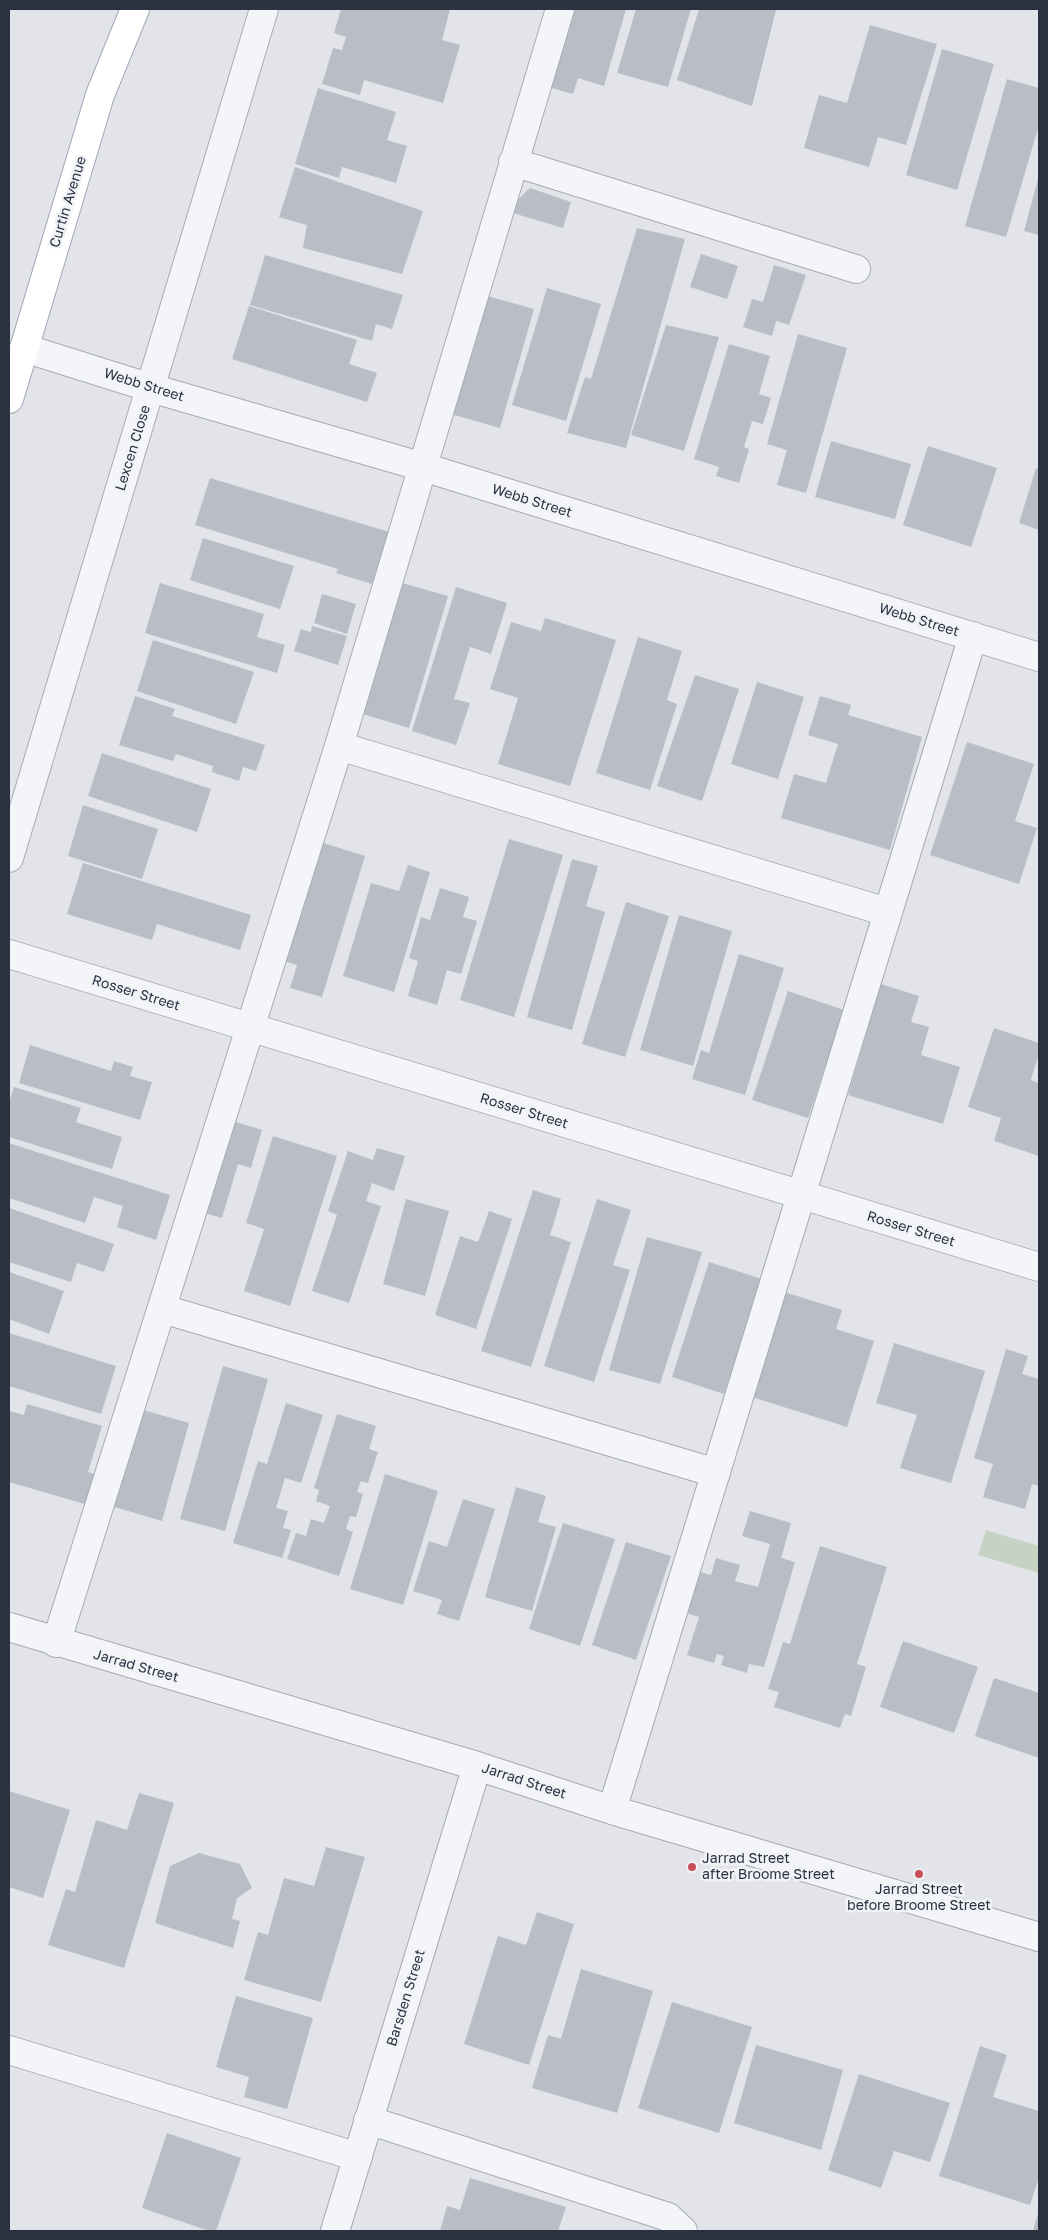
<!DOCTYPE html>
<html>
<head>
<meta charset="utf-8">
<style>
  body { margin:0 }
  #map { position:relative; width:1048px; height:2240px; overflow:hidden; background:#e2e4ea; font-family:"Golos Text",sans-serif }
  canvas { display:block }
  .frame { position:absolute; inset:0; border:10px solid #2a3141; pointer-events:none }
</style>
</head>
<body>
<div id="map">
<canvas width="1048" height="2240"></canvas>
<div class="frame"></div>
</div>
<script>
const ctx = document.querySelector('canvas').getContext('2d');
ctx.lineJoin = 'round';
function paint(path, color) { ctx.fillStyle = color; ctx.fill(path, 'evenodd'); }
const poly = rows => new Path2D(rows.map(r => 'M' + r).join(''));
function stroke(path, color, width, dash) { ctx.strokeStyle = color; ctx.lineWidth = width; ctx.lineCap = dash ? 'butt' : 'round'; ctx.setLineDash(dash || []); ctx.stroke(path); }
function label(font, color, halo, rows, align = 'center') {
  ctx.font = font + ' "Golos Text",sans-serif'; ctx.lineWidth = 5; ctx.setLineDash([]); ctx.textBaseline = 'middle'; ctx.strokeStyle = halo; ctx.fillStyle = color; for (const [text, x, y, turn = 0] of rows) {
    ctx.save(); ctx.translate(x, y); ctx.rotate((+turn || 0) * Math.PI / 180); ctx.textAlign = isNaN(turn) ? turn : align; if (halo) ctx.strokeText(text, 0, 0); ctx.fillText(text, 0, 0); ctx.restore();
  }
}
const green = poly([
  [986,1530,1039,1546,1039,1573,978,1555]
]);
const building = poly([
  [341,9,450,9,442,40,460,45,443,103,364,80,360,95,322,84,333,48,342,50,346,37,334,33],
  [571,9,626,9,604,86,578,78,573,94,548,87],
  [636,9,691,9,668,87,617,73],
  [699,9,776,10,752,106,677,80],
  [870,25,937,44,906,145,878,137,869,167,804,148,819,95,847,103],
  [942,49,994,64,957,190,906,175],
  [1007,79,1039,88,1039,125,1006,237,965,226],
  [318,88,396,112,387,140,407,146,396,183,342,167,339,178,295,164],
  [295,167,423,211,402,274,303,248,307,225,279,217],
  [1039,175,1039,235,1024,231],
  [530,188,571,202,563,228,506,211],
  [637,228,685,239,626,448,567,433,585,377,591,379],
  [701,254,738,266,727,299,690,287],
  [265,255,403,295,392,329,376,324,372,341,250,305],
  [774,265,806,275,789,325,776,321,772,336,743,327,752,299,763,302],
  [547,288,601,304,566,421,512,405],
  [484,295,534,309,500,428,444,412],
  [249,306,357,340,349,364,377,373,367,402,232,359],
  [666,325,719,337,684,451,631,435],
  [798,334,847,348,806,493,777,485,787,450,767,444],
  [729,344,770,356,759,394,771,398,763,424,752,421,744,447,749,449,739,483,716,476,719,467,694,459],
  [831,441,911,464,895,519,815,497],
  [928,446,997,468,971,547,903,525],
  [1036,468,1039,469,1039,530,1019,523],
  [210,478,389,532,372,584,336,573,338,569,195,525],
  [203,538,294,566,280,609,190,580],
  [395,581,448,596,409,728,356,712],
  [160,583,264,614,257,637,285,645,277,673,145,633],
  [456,587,507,603,491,654,470,647,454,699,470,703,456,745,412,731],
  [322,594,356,604,347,634,314,623],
  [545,618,616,640,570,786,498,764,518,698,490,689,511,622,541,631],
  [312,626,347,636,338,665,294,651,301,629,311,632],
  [638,637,682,651,667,700,677,704,650,790,596,773],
  [153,640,254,672,236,724,137,691],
  [695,675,739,689,702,801,657,786],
  [757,682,804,697,778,779,731,764],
  [135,696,175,709,172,716,265,745,256,771,243,767,239,781,212,772,213,766,176,754,173,761,119,745],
  [820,696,851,705,848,715,922,737,890,850,781,818,794,774,826,783,838,744,808,735],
  [967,742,1034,764,1015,821,1037,828,1019,884,930,855],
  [102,753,211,789,197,832,88,796],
  [83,805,158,829,142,879,68,856],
  [509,839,563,855,514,1017,460,1000],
  [314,840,365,856,322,997,290,988,297,965,278,959],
  [572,859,598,866,586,906,605,912,572,1030,527,1017],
  [83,863,251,915,240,950,157,924,152,940,67,914],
  [408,865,430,872,394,992,343,976,371,883,399,891],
  [440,888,469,897,463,917,477,921,461,974,447,970,437,1005,408,996,418,961,409,958,421,917,430,920],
  [626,902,669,916,625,1057,582,1044],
  [679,915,732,931,693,1066,640,1050],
  [739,954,784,968,745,1095,692,1079,701,1050,709,1053],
  [881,984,919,996,911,1022,929,1027,921,1055,960,1067,943,1124,848,1095],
  [788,991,844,1010,808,1118,752,1100],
  [994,1028,1039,1043,1039,1053,1031,1080,1039,1083,1039,1156,994,1141,1001,1118,968,1107],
  [30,1045,111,1071,114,1061,133,1067,130,1076,152,1082,140,1120,19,1083],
  [14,1087,81,1108,76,1122,122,1137,112,1169,9,1137,9,1103],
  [229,1120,262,1130,251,1168,238,1164,222,1218,201,1212],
  [273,1136,337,1156,290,1306,244,1291,264,1229,246,1223],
  [9,1143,170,1195,156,1240,117,1227,123,1206,94,1197,85,1223,9,1198],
  [377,1148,405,1156,394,1191,372,1183,366,1201,381,1206,349,1303,312,1291,337,1215,328,1211,348,1151,373,1160],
  [533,1190,561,1199,550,1235,571,1242,531,1367,481,1351],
  [406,1199,449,1211,425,1296,383,1284],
  [597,1199,631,1210,613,1265,630,1270,594,1382,544,1366],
  [9,1208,114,1244,104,1272,77,1263,71,1282,9,1262],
  [489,1211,512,1219,476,1329,435,1315,460,1236,478,1242],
  [647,1237,702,1252,660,1384,609,1370],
  [709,1262,762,1279,724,1394,672,1377],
  [9,1272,64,1291,49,1334,9,1319],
  [778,1290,842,1310,836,1329,874,1341,847,1427,752,1397],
  [9,1333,116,1366,101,1414,9,1386],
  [894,1343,985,1371,951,1483,900,1468,917,1415,876,1403],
  [1006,1349,1028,1356,1022,1374,1039,1379,1039,1486,1032,1484,1025,1509,983,1497,993,1464,974,1458],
  [223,1366,268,1379,225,1531,180,1519],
  [286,1403,323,1415,301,1483,285,1478,276,1508,288,1511,283,1528,291,1530,282,1558,233,1543,258,1461,267,1464],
  [27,1404,102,1426,88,1472,97,1475,88,1505,9,1482,9,1411,24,1415],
  [136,1408,189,1423,162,1521,108,1505],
  [337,1414,376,1426,369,1449,378,1452,368,1483,361,1481,357,1492,363,1494,356,1517,350,1516,346,1529,353,1532,339,1576,287,1559,296,1533,306,1536,311,1519,324,1523,330,1506,316,1501,319,1490,314,1488],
  [385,1474,438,1491,403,1605,350,1589],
  [516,1487,546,1496,538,1522,556,1527,532,1611,485,1597],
  [463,1499,495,1509,459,1621,437,1614,442,1600,413,1591,429,1541,447,1547],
  [750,1511,791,1523,781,1558,795,1562,764,1667,749,1664,747,1673,721,1665,724,1656,717,1654,714,1663,687,1655,699,1617,684,1612,696,1571,711,1575,716,1558,740,1565,735,1581,758,1587,770,1544,742,1536],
  [563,1523,615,1539,580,1646,529,1629],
  [626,1542,671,1556,636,1660,592,1645],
  [820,1546,887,1567,857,1664,866,1667,851,1716,845,1714,840,1728,774,1707,779,1692,768,1689,783,1642,790,1644],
  [903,1641,978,1667,954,1733,880,1707],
  [994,1678,1039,1693,1039,1758,975,1736],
  [9,1791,70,1810,43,1898,9,1887],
  [139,1793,174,1803,124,1968,48,1945,66,1889,75,1892,96,1820,127,1830],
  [326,1847,365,1857,321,2002,244,1980,258,1932,268,1935,284,1878,314,1886],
  [199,1853,240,1864,252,1888,237,1898,232,1919,240,1921,233,1948,155,1923,170,1866],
  [537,1912,574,1924,529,2065,464,2044,498,1936,526,1945],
  [581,1969,653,1991,617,2113,532,2088,548,2035,561,2039],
  [236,1996,313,2018,287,2109,244,2097,249,2077,216,2067],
  [672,2002,752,2027,719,2133,638,2108],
  [756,2045,843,2070,821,2150,734,2123],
  [980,2046,1007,2055,993,2097,1039,2111,1039,2177,1030,2205,939,2176],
  [859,2074,950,2103,930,2162,894,2151,881,2188,828,2170],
  [167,2133,241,2158,216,2231,209,2231,142,2208],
  [470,2178,566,2207,558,2231,440,2231,447,2206,460,2210],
  [1039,2210,1039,2231,1033,2231]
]);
const minor = poly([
  [513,162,856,269],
  [24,348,151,388,423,467,1039,657],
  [339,746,887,912],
  [9,858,264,9],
  [9,954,1039,1267],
  [163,1309,716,1473],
  [9,1627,477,1766,612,1810,1039,1937],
  [56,1643,339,746,560,9],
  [612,1810,973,636],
  [9,2050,358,2157],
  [368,2120,668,2217,683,2231],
  [335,2231,477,1766]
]);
const major = poly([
  [9,399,100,95,135,9]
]);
const markers = [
  [692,1867,5,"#c94c59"],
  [919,1874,5,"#c94c59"]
];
const streetNames = [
  ["Curtin Avenue",68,202,-73],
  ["Webb Street",144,385,17],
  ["Lexcen Close",133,448,-73],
  ["Webb Street",532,501,17],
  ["Webb Street",919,620,17],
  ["Rosser Street",136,993,17],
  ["Rosser Street",524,1111,17],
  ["Rosser Street",911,1229,17],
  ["Jarrad Street",136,1666,16],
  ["Jarrad Street",524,1781,18],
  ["Barsden Street",406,1998,-73]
];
const poiNames = [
  ["Jarrad Street",702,1859],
  ["after Broome Street",702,1875],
  ["Jarrad Street",919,1890,"center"],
  ["before Broome Street",919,1906,"center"]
];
paint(green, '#c6d3c3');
paint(building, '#b9bdc6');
stroke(minor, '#a7abb4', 30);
stroke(major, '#a1a8b5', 30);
stroke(minor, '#f4f5f8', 28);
stroke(major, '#fff', 28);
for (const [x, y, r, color] of markers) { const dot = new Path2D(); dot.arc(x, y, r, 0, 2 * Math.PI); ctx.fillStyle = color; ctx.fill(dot); stroke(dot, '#f1f3f7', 2); }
label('14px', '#2a3141', '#f1f3f7', streetNames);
label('14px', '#2a3141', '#f1f3f7', poiNames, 'left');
</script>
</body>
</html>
